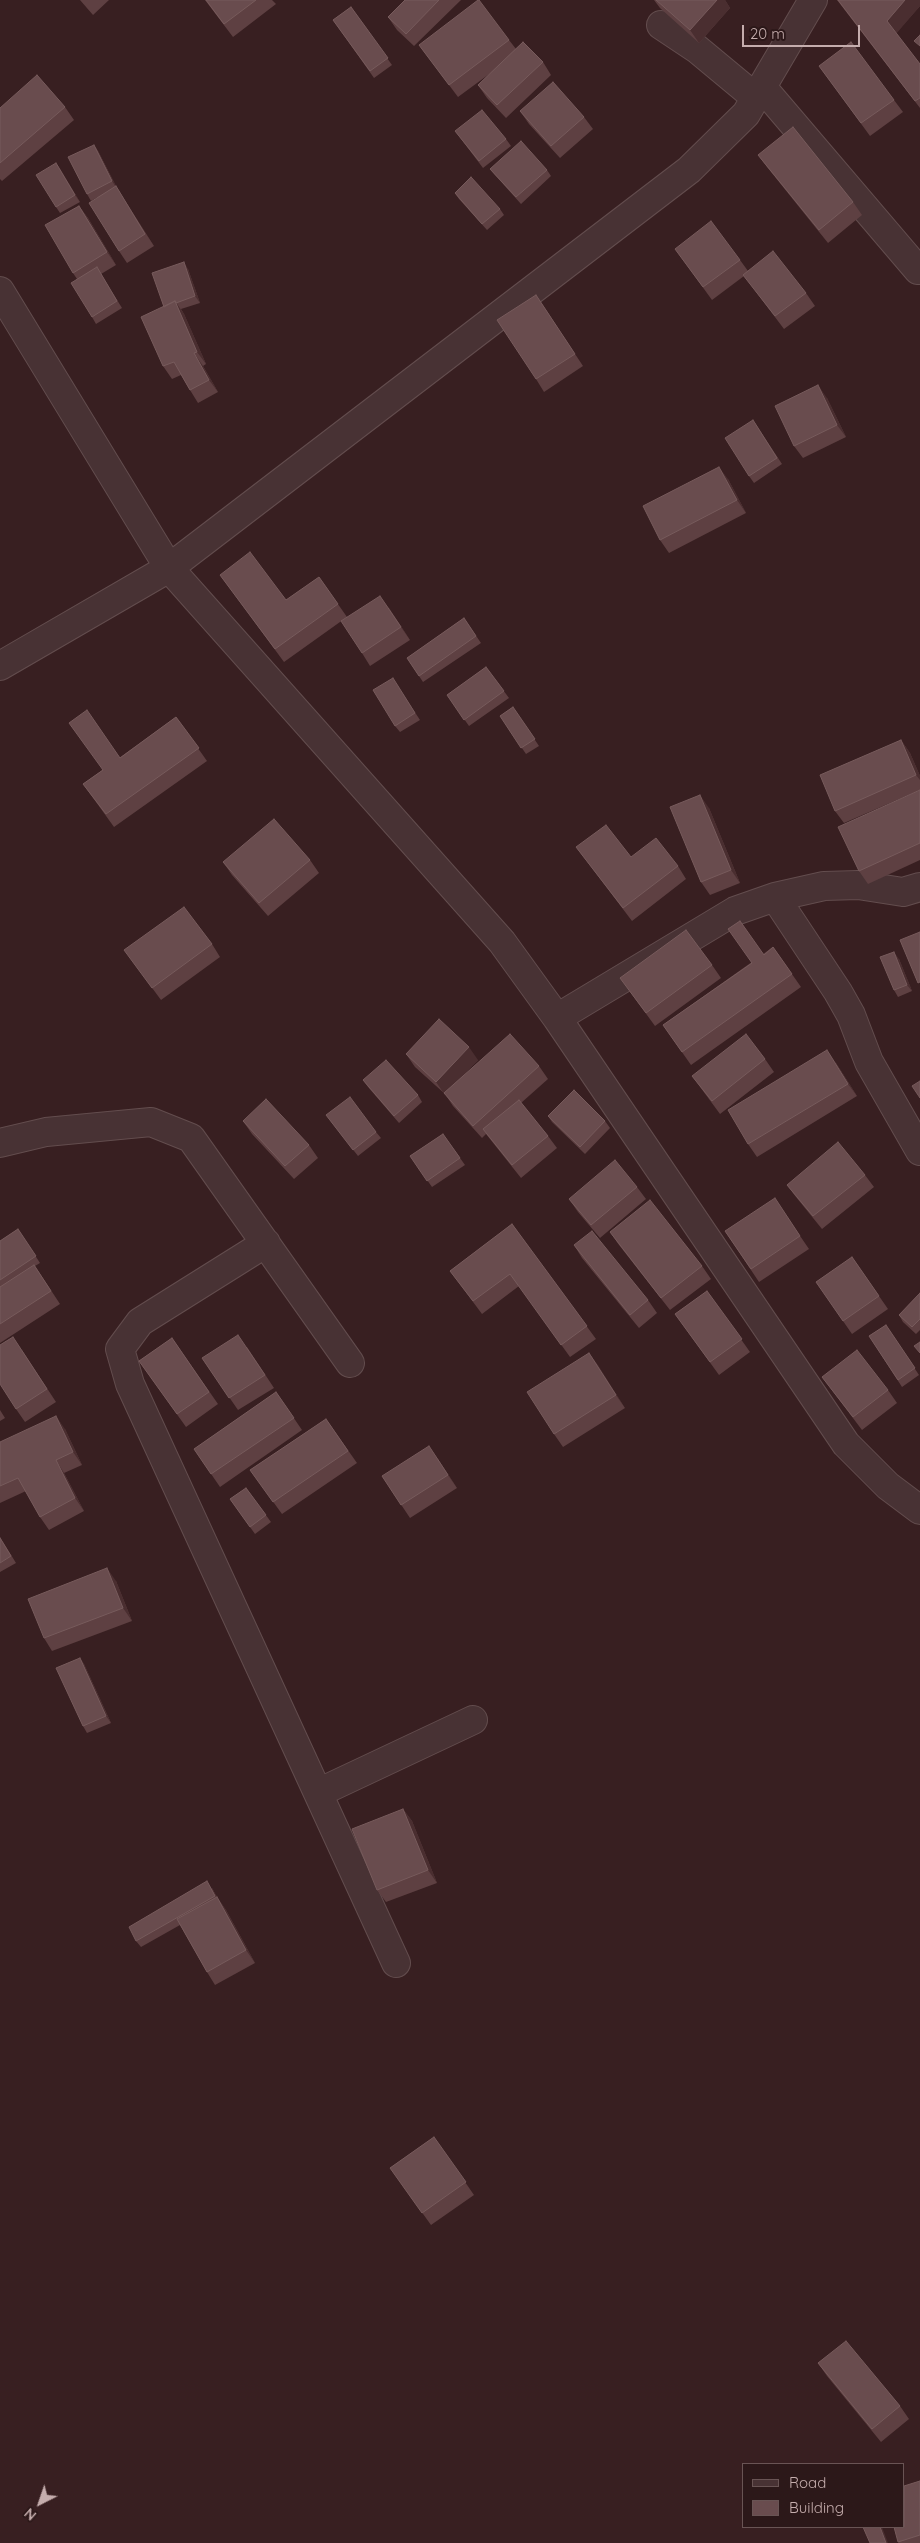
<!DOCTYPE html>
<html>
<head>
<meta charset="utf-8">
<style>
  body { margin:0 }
  #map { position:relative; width:920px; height:2543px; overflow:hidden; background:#381f21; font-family:Quicksand,sans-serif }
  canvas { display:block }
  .legend { position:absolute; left:742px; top:2463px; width:162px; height:65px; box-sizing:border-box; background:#2c1819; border:1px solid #695454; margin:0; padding:6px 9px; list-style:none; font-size:15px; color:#c5adad }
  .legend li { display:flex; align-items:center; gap:10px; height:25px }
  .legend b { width:25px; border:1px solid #695454 }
  .north { position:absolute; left:15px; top:2478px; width:50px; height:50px; -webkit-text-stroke:4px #2c1819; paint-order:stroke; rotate:221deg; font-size:14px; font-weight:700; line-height:20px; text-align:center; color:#c5adad }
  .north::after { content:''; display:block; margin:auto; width:18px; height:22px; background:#c5adad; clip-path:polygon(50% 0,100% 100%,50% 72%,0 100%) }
  .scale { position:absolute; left:742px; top:25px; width:118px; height:22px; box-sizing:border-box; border:2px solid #c5adad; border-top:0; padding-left:6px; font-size:15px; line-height:18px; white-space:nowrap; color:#c5adad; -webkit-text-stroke:4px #2c1819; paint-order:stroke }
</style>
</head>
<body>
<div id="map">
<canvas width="920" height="2543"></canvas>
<ul class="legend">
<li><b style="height:6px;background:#483234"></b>Road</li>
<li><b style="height:14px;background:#694c4e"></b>Building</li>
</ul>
<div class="north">N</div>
<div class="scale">20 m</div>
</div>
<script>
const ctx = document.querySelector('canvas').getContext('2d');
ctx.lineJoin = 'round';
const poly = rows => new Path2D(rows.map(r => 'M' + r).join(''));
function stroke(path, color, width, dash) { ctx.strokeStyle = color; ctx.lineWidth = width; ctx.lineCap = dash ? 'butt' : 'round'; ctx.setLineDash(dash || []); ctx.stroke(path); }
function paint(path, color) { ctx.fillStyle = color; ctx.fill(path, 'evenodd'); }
const minor = poly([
  [661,25,697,49,756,98],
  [762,87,918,270],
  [0,291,169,568,502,942,557,1018,846,1444,888,1486,920,1510],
  [0,666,169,568,689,170,746,114,813,0],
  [775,897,838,992,851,1015,869,1062,920,1151],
  [557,1018,735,911,775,897,824,886,858,885,903,892,920,887],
  [0,1143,46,1132,151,1122,191,1138,350,1363],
  [266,1243,140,1322,120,1349,130,1384,396,1963],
  [318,1793,473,1720]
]);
const wall = poly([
  [80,0,109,0,93,15],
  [205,0,272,0,276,4,233,37],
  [405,0,461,0,414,46,397,30,388,17],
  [654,0,725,0,730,8,699,43,660,8],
  [837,0,920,0,920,6,896,33,920,64,920,108],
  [351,7,392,65,374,78,333,20],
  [509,40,516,49,543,62,551,75,506,118,487,98,478,85,492,72,458,97,419,45],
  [819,66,894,100,903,112,870,136],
  [65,107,74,120,2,181,0,179,0,108],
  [520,111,584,117,593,129,560,158,529,124],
  [455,131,506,139,511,146,483,168],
  [94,145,98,151,117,188,154,246,127,263,119,251,98,197,91,201,87,194],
  [758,155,853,202,862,215,828,243,767,167],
  [56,163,80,202,60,213,56,207],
  [490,169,547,170,551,176,521,204,495,175],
  [455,193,500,209,504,215,487,230,459,199],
  [79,206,88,218,116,265,101,274,122,308,96,324,92,317,77,279,73,273],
  [675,249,740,260,748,271,806,293,815,306,784,329,744,276,712,300],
  [188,269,200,303,181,309,184,314,206,364,203,366,218,392,198,403,190,390,181,375,172,379,163,366,164,307],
  [536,295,583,366,544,392,536,379],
  [827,398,846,437,803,458,794,446],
  [753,420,782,464,754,483,749,476],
  [728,479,746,513,669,553,660,540],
  [220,575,286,600,319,577,347,617,284,662],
  [389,608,410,640,370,666,362,653],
  [464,618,481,643,423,682,407,658],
  [486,667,509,698,469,726,447,695],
  [397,685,420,720,400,732,395,726],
  [513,707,539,746,526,754,500,716],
  [176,717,207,761,114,827,83,784],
  [901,740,910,753,920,776,920,790,844,823,835,811],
  [920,790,920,860,868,884,859,871],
  [709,808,740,883,710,895,701,882],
  [576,847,678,866,686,879,632,921],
  [310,860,319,873,268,916,232,875,223,862],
  [212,944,220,957,161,1000,133,962],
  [773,947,801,987,691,1065,663,1025],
  [899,959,912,991,898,997,894,990],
  [712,965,721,978,655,1026,620,978],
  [406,1054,478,1060,457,1081,539,1066,548,1079,521,1103,548,1136,557,1148,521,1178,486,1134,482,1138,453,1106,445,1094,415,1067],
  [765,1059,774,1072,720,1114,692,1076],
  [836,1063,857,1096,757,1157,748,1144],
  [363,1080,418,1095,422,1102,399,1123,368,1087],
  [326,1115,376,1132,381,1138,358,1156],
  [548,1116,605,1121,610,1128,585,1154,552,1122],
  [243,1121,309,1145,318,1158,294,1179,252,1134],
  [443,1134,465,1165,432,1187,410,1156],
  [865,1175,874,1187,822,1229,796,1197,787,1185],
  [637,1187,646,1199,600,1238,578,1212,569,1199],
  [783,1211,809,1249,759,1282,725,1231],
  [512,1224,596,1339,570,1357,519,1286,482,1314,450,1271],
  [18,1229,40,1263,35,1266,60,1304,0,1343,0,1241],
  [610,1232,702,1266,711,1279,670,1310,619,1245],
  [574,1245,648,1300,657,1313,639,1328,582,1258],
  [852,1257,888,1309,852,1334,816,1282],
  [707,1291,750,1352,719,1375,675,1314],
  [920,1293,920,1330,916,1334,903,1322,899,1315],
  [886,1325,919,1375,902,1387,869,1336],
  [172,1338,218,1404,186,1427,139,1361],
  [247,1347,274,1388,238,1410,202,1358],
  [22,1350,56,1402,25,1422,16,1409],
  [589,1353,625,1408,563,1447,554,1434],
  [822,1377,888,1390,897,1403,862,1430],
  [276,1392,302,1430,220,1487,194,1449],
  [0,1410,5,1418,0,1421],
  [326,1419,357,1463,282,1514,250,1470],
  [65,1429,82,1465,64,1473,84,1511,49,1530,40,1517,26,1491,0,1503,0,1442],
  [438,1459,457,1488,410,1518,382,1476],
  [246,1488,271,1522,255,1534,230,1499],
  [0,1537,16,1563,0,1572],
  [116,1581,132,1621,52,1651,44,1638],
  [80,1658,84,1664,111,1723,87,1733,83,1726],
  [403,1809,412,1821,437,1883,386,1902,377,1890],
  [212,1888,218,1899,226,1910,255,1963,215,1985,207,1972,180,1925,141,1947,136,1941],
  [434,2137,474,2195,431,2225,390,2168],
  [818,2363,900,2406,909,2419,881,2442,827,2376],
  [920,2481,920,2543,899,2543,898,2542]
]);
const shadedWall = poly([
  [717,0,725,0,730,8,699,43,690,30],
  [905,0,920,0,920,6,896,34,887,21],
  [94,145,98,151,117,188,154,246,112,181],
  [56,163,61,170,80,202,75,195],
  [79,206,88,218,116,265,107,252],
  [184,262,188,269,200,303,195,296],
  [175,301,184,314,206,364,197,352],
  [194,353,203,366,218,392,209,380],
  [818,385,827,398,846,437,837,425],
  [719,467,728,479,746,513,737,500],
  [380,596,389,608,410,640,401,627],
  [901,740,910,753,920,776,920,780,916,775],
  [700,795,709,808,740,883,731,870],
  [894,952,899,959,912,991,907,985],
  [469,1047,478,1060,445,1095,436,1082],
  [827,1050,836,1063,857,1096,848,1084],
  [589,1353,598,1365,625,1408,616,1395],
  [56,1416,65,1429,82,1465,73,1452],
  [429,1446,438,1459,457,1488,448,1475],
  [56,1460,64,1473,84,1511,75,1498],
  [107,1568,116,1581,132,1621,123,1608],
  [80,1658,84,1664,111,1723,106,1716],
  [403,1809,412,1821,437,1883,428,1870],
  [207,1881,226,1910,255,1963,246,1950],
  [880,2527,882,2527,888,2543,886,2543]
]);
const building = poly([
  [206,0,256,0,224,24,206,0],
  [405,0,439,0,406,34,388,17,405,0],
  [478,0,479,0,509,40,449,85,419,45,478,0],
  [656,0,717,0,690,30,656,0],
  [838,0,905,0,887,21,920,64,920,98,915,101,838,0],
  [351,7,388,58,370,71,333,20,351,7],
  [920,35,920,46,914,41,920,35],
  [523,42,543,62,497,105,478,85,523,42],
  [851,42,894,100,861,123,819,66,851,42],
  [37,75,65,107,0,163,0,108,37,75],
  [553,82,584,117,551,146,520,111,553,82],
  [482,110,506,139,479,161,455,131,482,110],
  [793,127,853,202,819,230,758,155,793,127],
  [521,141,547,170,516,197,490,169,521,141],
  [94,145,112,181,87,194,68,157,94,145],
  [56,163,75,195,56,207,36,175,56,163],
  [471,177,500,209,482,224,455,193,471,177],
  [116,186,145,234,119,251,89,203,116,186],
  [79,206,107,252,73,273,45,225,79,206],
  [711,221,740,260,703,287,675,249,711,221],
  [773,251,806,293,775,316,743,275,773,251],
  [184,262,195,296,176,303,175,301,164,307,152,273,184,262],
  [97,267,117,301,92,317,71,283,97,267],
  [536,295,575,354,536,379,497,320,536,295],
  [175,301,197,352,194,353,209,380,190,390,174,362,163,366,141,317,175,301],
  [818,385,837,425,794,446,775,406,818,385],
  [753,420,777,458,749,476,725,438,753,420],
  [719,467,737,500,660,540,643,506,719,467],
  [250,552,286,600,319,577,338,604,275,649,220,575,250,552],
  [380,596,401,627,362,653,341,621,380,596],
  [464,618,476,636,419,676,407,658,464,618],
  [486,667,504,691,464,720,447,695,486,667],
  [393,678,415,713,395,726,373,690,393,678],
  [513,707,535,739,521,748,500,716,513,707],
  [87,710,120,758,176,717,199,748,106,814,83,784,103,770,69,723,87,710],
  [901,740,916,775,835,811,820,775,901,740],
  [920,790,920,843,859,871,838,827,920,790],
  [700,795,731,870,701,882,670,807,700,795],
  [274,819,310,860,259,903,223,862,274,819],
  [606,825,631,857,656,838,678,866,623,908,576,847,606,825],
  [184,907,212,944,152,988,124,950,184,907],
  [740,921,764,955,773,947,792,974,682,1052,663,1025,752,963,728,929,740,921],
  [686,930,712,965,646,1013,620,978,686,930],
  [920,932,920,982,918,983,900,940,920,932],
  [894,952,907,985,894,990,880,957,894,952],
  [439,1019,469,1047,436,1082,406,1054,439,1019],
  [510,1034,539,1066,473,1126,444,1093,510,1034],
  [746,1034,765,1059,712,1101,692,1076,746,1034],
  [827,1050,848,1084,748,1144,728,1110,827,1050],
  [386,1060,418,1095,394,1116,363,1080,386,1060],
  [920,1081,920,1098,912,1086,920,1081],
  [574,1090,605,1121,580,1147,548,1116,574,1090],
  [350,1097,376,1132,353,1150,326,1115,350,1097],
  [266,1099,309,1145,285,1166,243,1121,266,1099],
  [519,1100,548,1136,512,1165,483,1129,519,1100],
  [443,1134,460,1158,427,1181,410,1156,443,1134],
  [838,1142,865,1175,813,1216,787,1185,838,1142],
  [615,1160,637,1187,591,1225,569,1199,615,1160],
  [775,1198,800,1236,751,1269,725,1231,775,1198],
  [650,1200,702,1266,661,1298,610,1232,650,1200],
  [512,1224,587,1326,561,1345,510,1274,473,1301,450,1271,512,1224],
  [18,1229,36,1256,0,1280,0,1241,18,1229],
  [592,1231,648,1300,630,1315,574,1245,592,1231],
  [852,1257,879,1296,843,1321,816,1282,852,1257],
  [34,1265,51,1291,0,1324,0,1287,34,1265],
  [707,1291,742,1339,710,1362,675,1314,707,1291],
  [920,1293,920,1319,912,1327,899,1315,920,1293],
  [886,1325,915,1368,898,1380,869,1336,886,1325],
  [238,1335,265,1375,229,1398,202,1358,238,1335],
  [13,1337,47,1389,16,1409,0,1384,0,1345,13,1337],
  [172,1338,209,1392,177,1414,139,1361,172,1338],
  [920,1342,920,1353,914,1346,920,1342],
  [857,1350,888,1390,853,1417,822,1377,857,1350],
  [589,1353,616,1395,554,1434,527,1392,589,1353],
  [276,1392,294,1418,211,1474,194,1449,276,1392],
  [56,1416,73,1452,56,1460,75,1498,40,1517,18,1478,0,1486,0,1442,56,1416],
  [326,1419,348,1451,273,1502,250,1470,326,1419],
  [429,1446,448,1475,401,1505,382,1476,429,1446],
  [246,1488,266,1515,250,1527,230,1499,246,1488],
  [0,1538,11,1556,0,1563,0,1538],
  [107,1568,123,1608,44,1638,28,1599,107,1568],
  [80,1658,106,1716,83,1726,56,1668,80,1658],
  [403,1809,428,1870,377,1890,352,1829,403,1809],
  [207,1881,215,1896,136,1941,129,1927,207,1881],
  [217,1897,246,1950,207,1972,177,1919,217,1897],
  [434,2137,466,2182,422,2213,390,2168,434,2137],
  [846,2341,900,2406,872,2429,818,2363,846,2341],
  [920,2481,920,2535,898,2542,894,2527,904,2527,904,2486,920,2481],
  [863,2527,880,2527,886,2543,870,2543,863,2527]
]);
stroke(minor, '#634d4e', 30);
stroke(minor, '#483234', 28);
paint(wall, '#5e4042');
paint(shadedWall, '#4a2e30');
paint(building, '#694c4e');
stroke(building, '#775b5c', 1);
</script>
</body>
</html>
